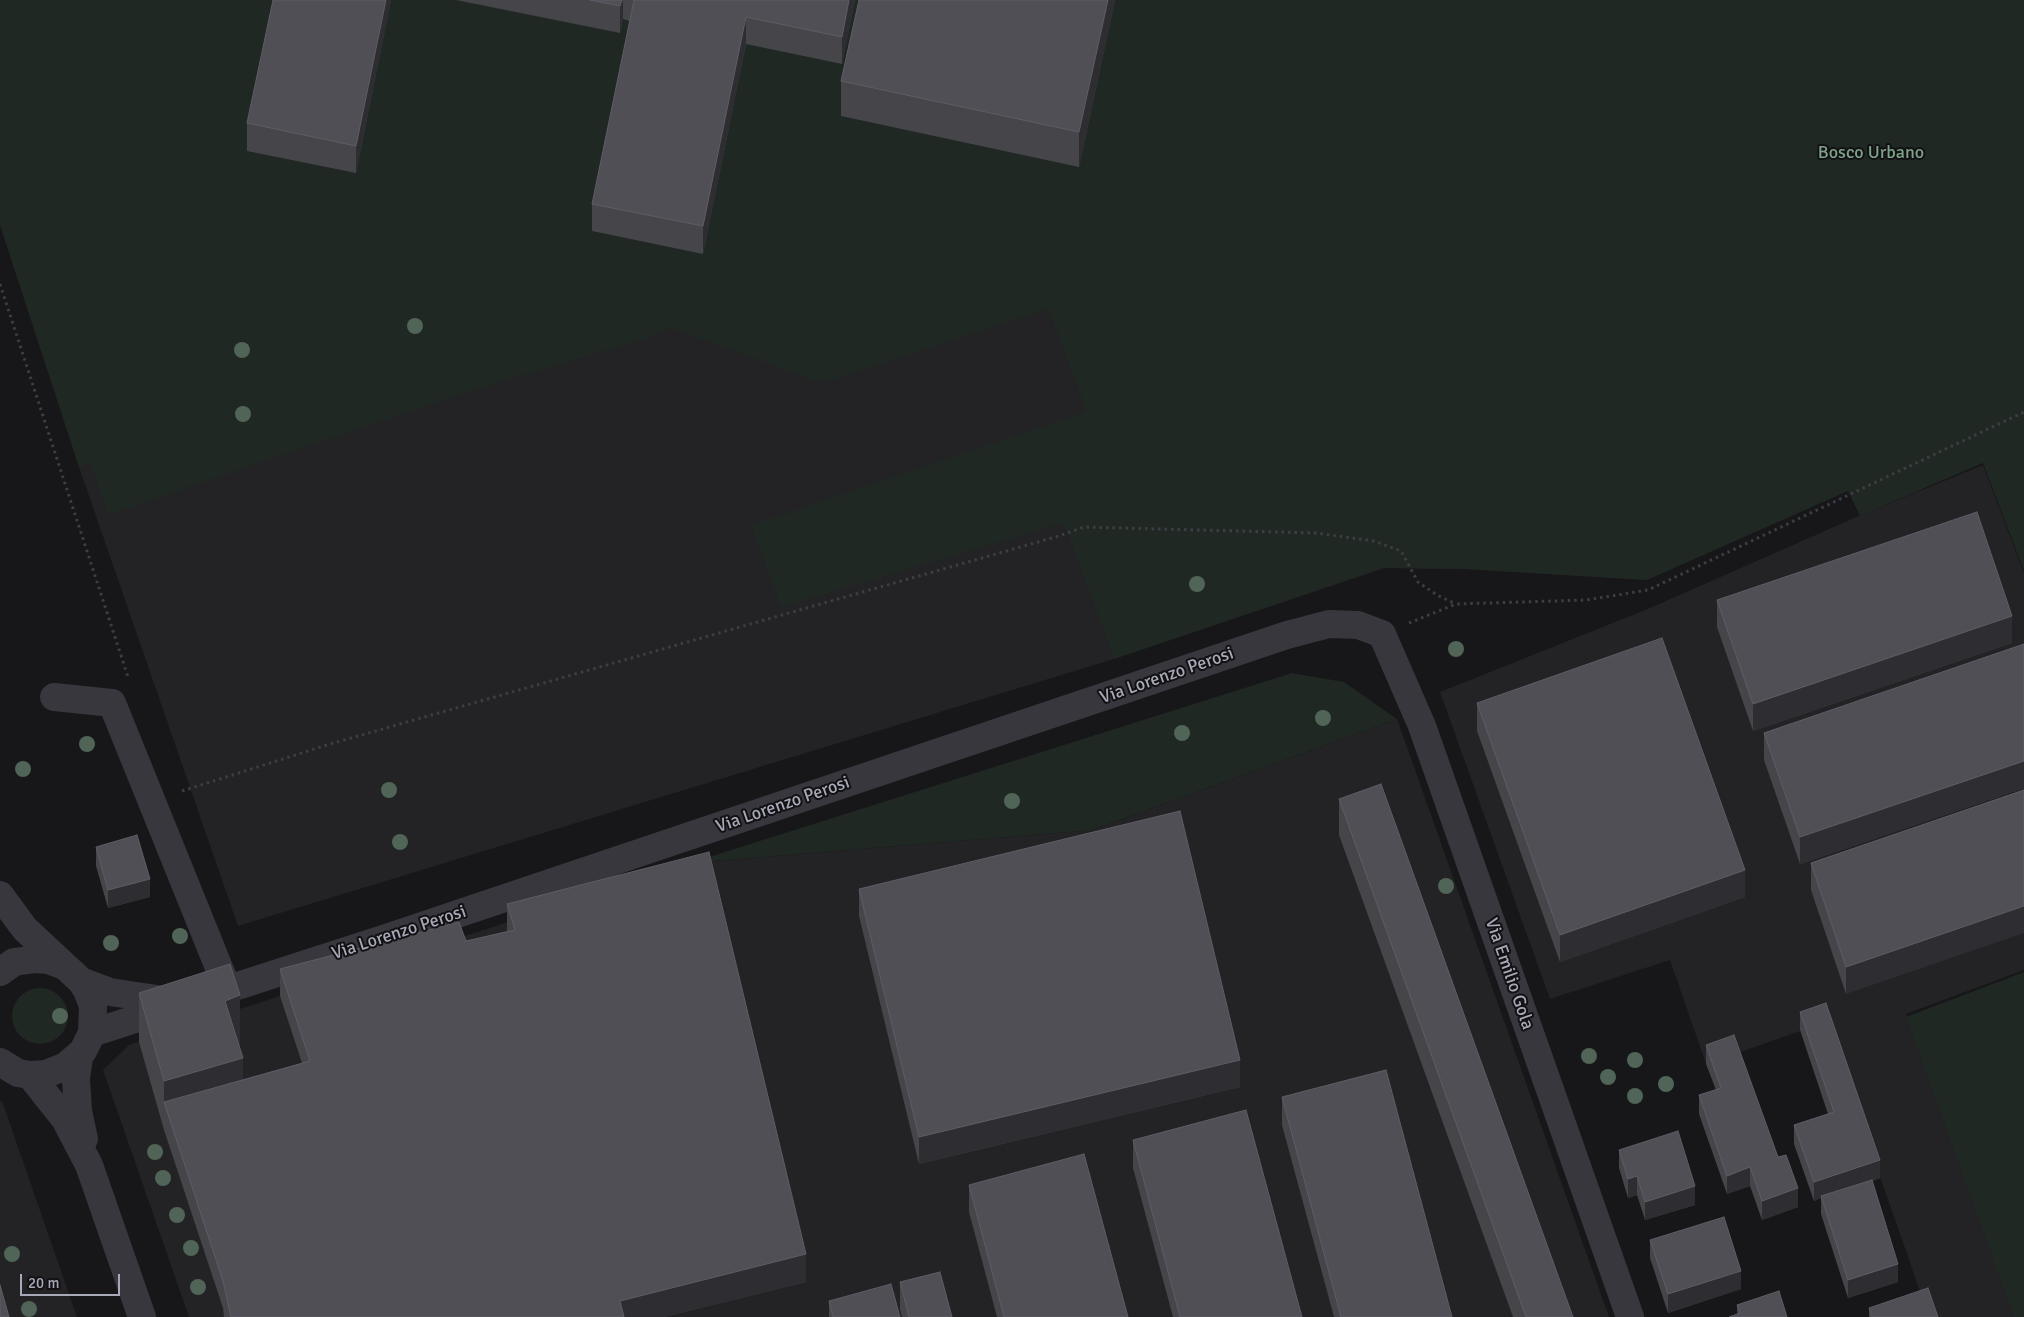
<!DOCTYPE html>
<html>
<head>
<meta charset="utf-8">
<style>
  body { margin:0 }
  #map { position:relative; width:2024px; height:1317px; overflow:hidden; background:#171618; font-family:Signika,sans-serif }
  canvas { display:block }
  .scale { position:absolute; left:20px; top:1274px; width:100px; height:22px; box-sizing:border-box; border:2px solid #a8a9b8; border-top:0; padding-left:6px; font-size:15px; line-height:18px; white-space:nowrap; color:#a8a9b8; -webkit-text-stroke:4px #121113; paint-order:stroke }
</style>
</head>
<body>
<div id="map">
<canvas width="2024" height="1317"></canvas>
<div class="scale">20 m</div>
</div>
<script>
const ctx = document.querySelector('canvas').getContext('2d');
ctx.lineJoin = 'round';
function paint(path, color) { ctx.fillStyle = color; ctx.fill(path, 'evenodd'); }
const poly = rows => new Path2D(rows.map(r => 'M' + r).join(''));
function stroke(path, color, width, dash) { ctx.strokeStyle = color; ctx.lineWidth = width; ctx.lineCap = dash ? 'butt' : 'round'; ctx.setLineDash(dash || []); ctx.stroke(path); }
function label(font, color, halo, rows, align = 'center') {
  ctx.font = font + ' Signika,sans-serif'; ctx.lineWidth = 4; ctx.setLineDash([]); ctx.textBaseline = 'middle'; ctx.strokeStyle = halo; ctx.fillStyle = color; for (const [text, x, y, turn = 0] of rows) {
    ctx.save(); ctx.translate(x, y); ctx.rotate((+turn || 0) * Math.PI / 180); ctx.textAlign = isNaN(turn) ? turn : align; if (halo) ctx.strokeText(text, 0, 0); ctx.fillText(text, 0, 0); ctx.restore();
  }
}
const built = poly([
  [0,0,1641,0,1647,580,1465,569,1384,568,1114,659,238,926,79,467,0,225],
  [1983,465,2024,573,2024,970,1906,1014,2015,1317,1929,1317,1826,1022,1706,1064,1670,960,1550,999,1440,692,1650,608,1861,515],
  [1397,719,1609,1317,189,1317,103,1070,129,1045,690,863,1092,830],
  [2,1101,77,1317,0,1317,0,1102]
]);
const green = poly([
  [0,0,2024,0,2024,571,1983,463,1860,516,1848,491,1647,580,1465,569,1384,568,1114,659,1064,523,781,607,751,525,1087,412,1048,309,822,383,671,328,641,340,455,396,108,515,90,463,79,467,0,225],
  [1292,673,1344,682,1397,719,1092,830,690,863],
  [2024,972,2024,1317,2014,1317,1906,1017],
  '12 1016a28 28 0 1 1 56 0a28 28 0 1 1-56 0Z'
]);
const path = poly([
  [0,284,128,677],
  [1409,623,1456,604,1586,600,1648,590,2024,412],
  [182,791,330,744,1059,536,1084,527,1316,533,1374,541,1401,551,1418,582,1437,595,1456,604]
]);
const minor = poly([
  [54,697,112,703,228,990],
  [0,895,25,929,81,981,87,990,93,1006,92,1033,83,1051,66,1066,46,1074,30,1075,18,1073,0,1062],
  [0,972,14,962,36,959,48,960,64,966],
  [81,981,110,992,177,1002],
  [92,1033,386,938,1287,635,1329,624,1358,625,1382,634,1422,726,1630,1317],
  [79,1056,76,1079,78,1111,84,1139],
  [30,1075,65,1119,89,1165,142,1317]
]);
const trees = [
  [415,326],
  [242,350],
  [243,414],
  [1197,584],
  [1456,649],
  [1323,718],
  [1182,733],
  [87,744],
  [23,769],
  [389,790],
  [1012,801],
  [400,842],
  [1446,886],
  [180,936],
  [111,943],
  [60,1016],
  [1589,1056],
  [1635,1060],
  [1608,1077],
  [1666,1084],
  [1635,1096],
  [155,1152],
  [163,1178],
  [177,1215],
  [191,1248],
  [12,1254],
  [198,1287],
  [29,1309]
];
const wall = poly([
  [391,0,356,173,247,151,247,123],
  [456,0,855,0,842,64,746,44,703,254,592,231,592,204,630,21,623,19,620,33],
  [859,0,1115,0,1079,167,841,116,841,81],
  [1717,600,2012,643,1753,731,1717,627],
  [2024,646,2024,788,1800,864,1764,760,1764,733],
  [1477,703,1745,897,1560,962,1477,731],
  [2024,790,1846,994,1811,890,1811,863],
  [1339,799,1573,1317,1513,1317,1339,835],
  [96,847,150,897,108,908,96,866],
  [859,889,1240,1087,919,1164,859,916],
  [507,904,806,1282,664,1317,224,1317,223,1308,164,1130,139,1042,139,993,240,1044,238,1044,243,1080,302,1063,280,996,280,969,466,941,507,931],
  [1800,1012,1880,1178,1872,1181,1898,1282,1848,1298,1821,1214,1821,1198,1814,1201,1794,1144,1794,1125,1828,1114,1800,1030],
  [1706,1045,1778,1157,1798,1207,1762,1220,1750,1186,1727,1194,1699,1114,1699,1095,1716,1090,1706,1064],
  [1282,1097,1452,1317,1334,1317,1282,1125],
  [1133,1140,1302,1317,1173,1317,1133,1168],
  [1619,1150,1695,1205,1645,1220,1637,1195,1628,1198,1619,1168],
  [969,1185,1128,1317,997,1317,969,1212],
  [1650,1240,1741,1289,1668,1313,1650,1258],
  [900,1282,952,1317,902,1317,900,1309],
  [829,1301,900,1317,829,1317],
  [1737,1305,1787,1317,1737,1314],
  [1869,1308,1938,1317,1869,1317]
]);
const shadedWall = poly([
  [386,0,391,0,356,173,356,146],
  [622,0,623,0,623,19,620,33,620,6],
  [849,0,855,0,842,64,842,37],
  [1108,0,1115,0,1079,167,1079,132],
  [746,17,746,44,703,254,703,226],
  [2012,616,2012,643,1753,731,1753,704],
  [2024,761,2024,788,1800,864,1800,837],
  [1745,870,1745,897,1560,962,1560,935],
  [150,879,150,897,108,908,108,890],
  [2024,906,2024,933,1846,994,1846,967],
  [240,995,240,1044,225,1049,225,1001],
  [243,1058,243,1107,164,1102,164,1081],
  [1240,1060,1240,1087,919,1164,919,1137],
  [1880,1160,1880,1178,1822,1198,1821,1196,1821,1198,1814,1201,1814,1182],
  [1750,1167,1750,1186,1727,1194,1727,1176],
  [1637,1176,1637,1195,1628,1198,1628,1179],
  [1695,1186,1695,1205,1645,1220,1645,1202],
  [1798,1188,1798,1207,1762,1220,1762,1201],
  [806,1254,806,1282,664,1317,620,1317,620,1301],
  [1898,1264,1898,1282,1848,1298,1848,1280],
  [1741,1271,1741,1289,1668,1313,1668,1294]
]);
const building = poly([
  [273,0,386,0,356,146,247,123,273,0],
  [590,0,622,0,620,6,590,0],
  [634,0,849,0,842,37,746,17,703,226,592,204,634,0],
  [859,0,1108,0,1079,132,841,81,859,0],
  [1977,512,2012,616,1753,704,1717,600,1977,512],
  [1662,638,1745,870,1560,935,1477,703,1662,638],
  [2024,644,2024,761,1800,837,1764,733,2024,644],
  [1381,784,1573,1317,1526,1317,1339,799,1381,784],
  [2024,790,2024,906,1846,967,1811,863,2024,790],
  [1180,811,1240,1060,919,1137,859,889,1180,811],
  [137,835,150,879,108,890,96,847,137,835],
  [709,852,806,1254,620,1301,624,1317,231,1317,223,1281,164,1102,310,1061,280,969,459,922,466,941,515,930,507,904,709,852],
  [230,964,240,995,225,1001,243,1058,164,1081,139,993,230,964],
  [1826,1003,1880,1160,1814,1182,1794,1125,1834,1112,1800,1012,1826,1003],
  [1734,1035,1778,1157,1786,1155,1798,1188,1762,1201,1750,1167,1727,1176,1699,1095,1721,1088,1706,1045,1734,1035],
  [1386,1070,1452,1317,1341,1317,1282,1097,1386,1070],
  [1246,1110,1302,1317,1180,1317,1133,1140,1246,1110],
  [1678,1131,1695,1186,1645,1202,1637,1176,1628,1179,1619,1150,1678,1131],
  [1084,1154,1128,1317,1004,1317,969,1185,1084,1154],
  [1872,1180,1898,1264,1848,1280,1821,1196,1872,1180],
  [1724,1217,1741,1271,1668,1294,1650,1240,1724,1217],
  [940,1272,952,1317,909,1317,900,1282,940,1272],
  [891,1284,900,1317,833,1317,829,1301,891,1284],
  [0,1285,9,1317,0,1317,0,1285],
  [1928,1288,1938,1317,1872,1317,1869,1308,1928,1288],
  [1779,1291,1787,1317,1729,1317,1740,1313,1737,1305,1779,1291]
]);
const parkNames = [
  ["Bosco Urbano",1871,153]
];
const streetNames = [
  ["Via Lorenzo Perosi",1167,676,-19],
  ["Via Lorenzo Perosi",783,805,-19],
  ["Via Lorenzo Perosi",399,933,-18],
  ["Via Emilio Gola",1509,974,71]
];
paint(built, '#232225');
paint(green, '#202823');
stroke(path, '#3d3e44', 3, [2.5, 4]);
stroke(minor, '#38373d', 28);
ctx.fillStyle = '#506457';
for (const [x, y] of trees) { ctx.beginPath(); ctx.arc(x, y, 8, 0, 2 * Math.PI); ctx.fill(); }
paint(wall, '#45454a');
paint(shadedWall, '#2e2d31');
paint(building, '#504f56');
stroke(building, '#5e5d65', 1);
label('18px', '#7fa38a', '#121113', parkNames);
label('18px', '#a8a9b8', '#121113', streetNames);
</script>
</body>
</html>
